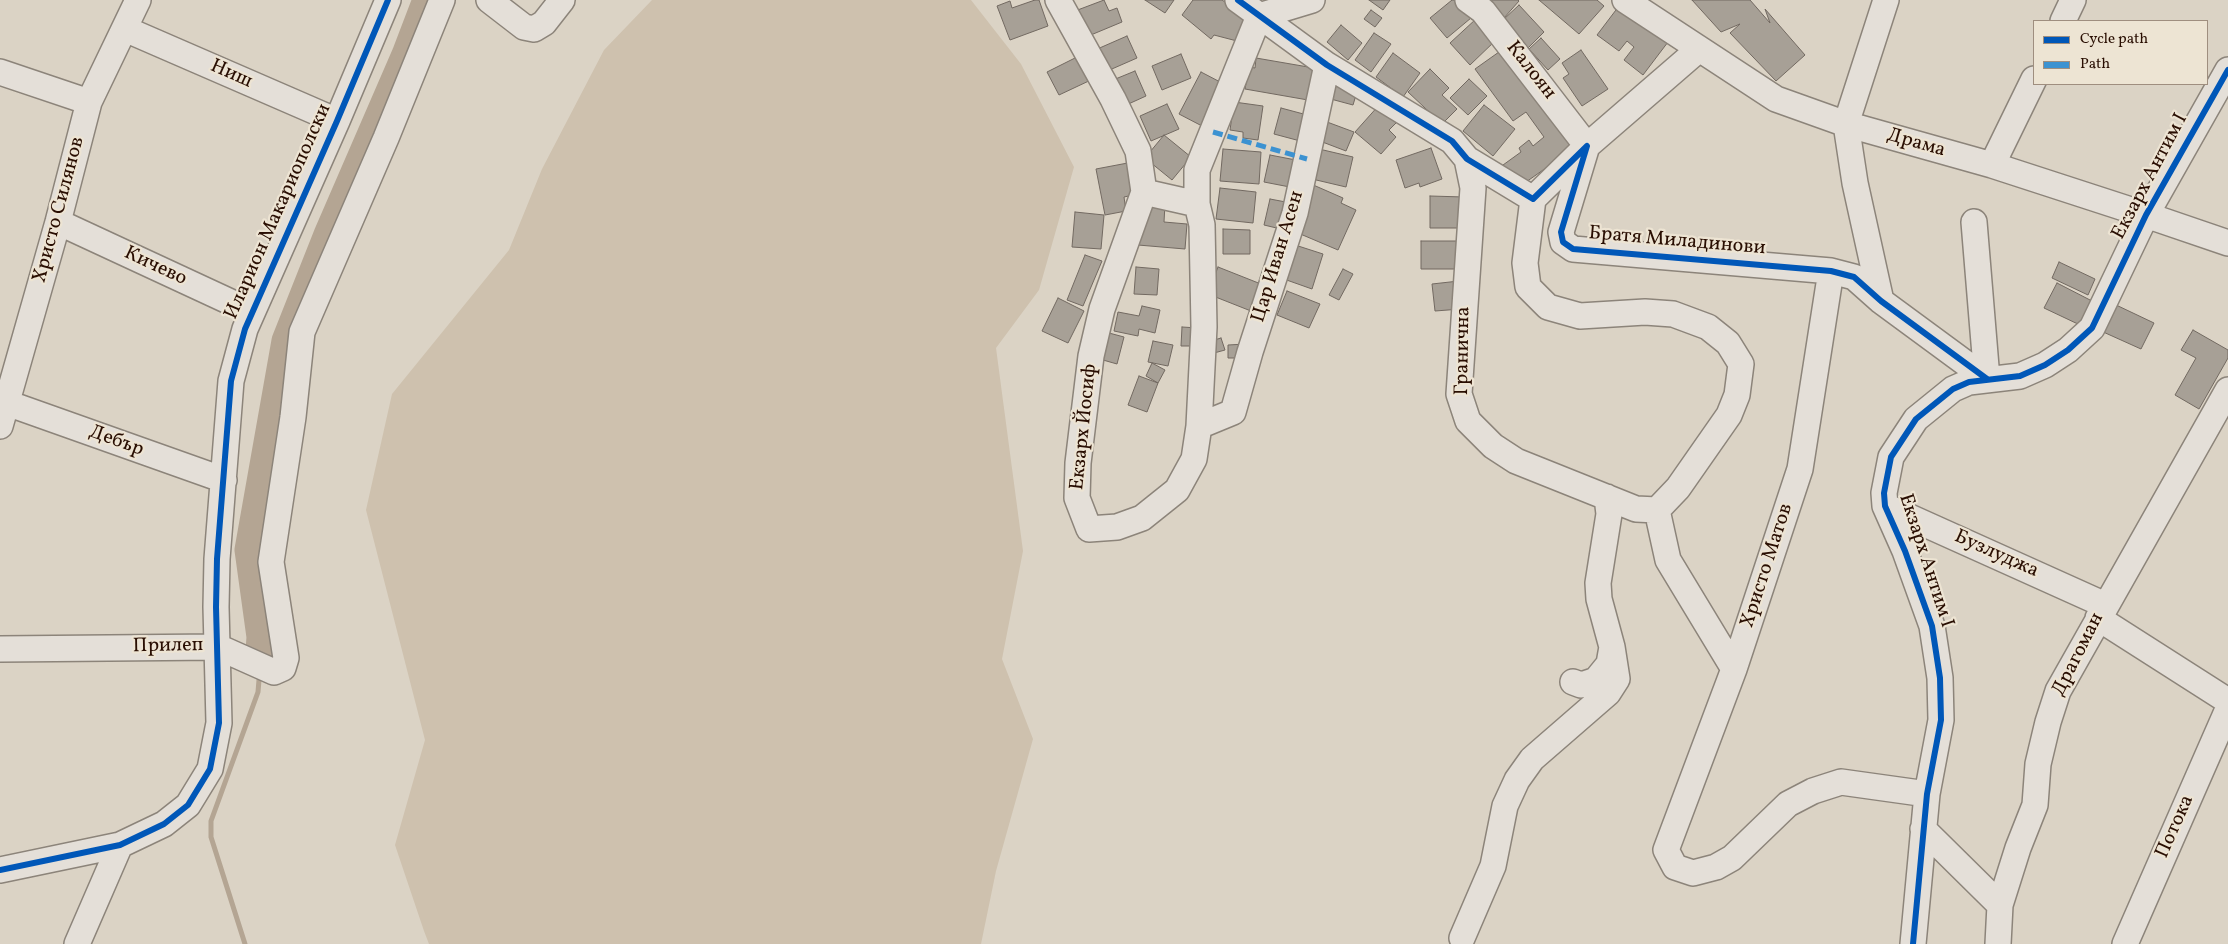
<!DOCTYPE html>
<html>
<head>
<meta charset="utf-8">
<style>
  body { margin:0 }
  #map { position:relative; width:2228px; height:944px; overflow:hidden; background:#dbd3c5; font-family:Vollkorn,serif }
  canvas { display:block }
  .legend { position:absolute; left:2033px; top:20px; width:175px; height:65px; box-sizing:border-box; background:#ede4d3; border:1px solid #9f8e7f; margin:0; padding:6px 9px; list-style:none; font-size:15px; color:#290e02 }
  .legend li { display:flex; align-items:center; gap:10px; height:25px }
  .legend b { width:25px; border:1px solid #9f8e7f }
</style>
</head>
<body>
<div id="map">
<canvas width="2228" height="944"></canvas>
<ul class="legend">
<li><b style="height:6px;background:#0057b8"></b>Cycle path</li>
<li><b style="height:6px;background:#3c92d1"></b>Path</li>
</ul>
</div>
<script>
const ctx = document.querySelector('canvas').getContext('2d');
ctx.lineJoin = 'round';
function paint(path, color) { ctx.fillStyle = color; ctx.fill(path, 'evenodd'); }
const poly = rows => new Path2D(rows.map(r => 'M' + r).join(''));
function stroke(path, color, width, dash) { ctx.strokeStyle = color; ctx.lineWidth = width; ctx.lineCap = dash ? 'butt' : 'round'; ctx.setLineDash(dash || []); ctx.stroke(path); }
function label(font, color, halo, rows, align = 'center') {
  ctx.font = font + ' Vollkorn,serif'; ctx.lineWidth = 4.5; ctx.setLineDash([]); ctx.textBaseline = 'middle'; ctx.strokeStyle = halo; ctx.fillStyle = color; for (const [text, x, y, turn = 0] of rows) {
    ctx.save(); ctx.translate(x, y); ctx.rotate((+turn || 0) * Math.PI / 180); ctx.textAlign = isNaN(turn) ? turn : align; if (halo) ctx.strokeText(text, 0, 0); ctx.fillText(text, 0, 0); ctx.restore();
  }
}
const green = poly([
  [652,0,971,0,1021,64,1074,167,1039,290,996,348,1023,551,1002,659,1033,739,996,871,981,944,429,944,424,931,395,845,425,740,366,510,392,394,509,250,542,169,604,50]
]);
const stream = poly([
  [245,944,211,837,211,821,258,692,259,680]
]);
const river = poly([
  [261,651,262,637,250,550,287,341,329,235,407,55,428,0]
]);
const building = poly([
  [1035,0,1039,0,1048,26,1010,40,997,6,1010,1,1012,8,1035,0],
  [1104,0,1109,11,1117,8,1122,22,1086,37,1075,11,1104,0],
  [1145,0,1174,0,1165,13,1145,0],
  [1193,0,1222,0,1251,19,1237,41,1214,35,1211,39,1182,15,1193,0],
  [1369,0,1390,0,1383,10,1369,0],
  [1452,0,1454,0,1464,12,1480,13,1472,20,1471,18,1447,38,1430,18,1452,0],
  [1483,0,1518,0,1519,1,1504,18,1483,0],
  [1539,0,1597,0,1604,6,1579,34,1539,0],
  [1692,0,1750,0,1770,23,1765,9,1805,55,1776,81,1730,33,1740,24,1721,32,1692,0],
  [1519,5,1544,32,1528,48,1503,20,1519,5],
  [1619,6,1668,42,1643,75,1624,60,1634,47,1627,41,1619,51,1597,35,1619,6],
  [1371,10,1382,18,1375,27,1364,19,1371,10],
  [1476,19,1496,40,1470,65,1450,43,1476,19],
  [1341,25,1362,43,1348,60,1327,42,1341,25],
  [1374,33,1391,44,1371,72,1355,60,1374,33],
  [1127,36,1137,58,1105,72,1095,50,1127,36],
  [1541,38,1560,59,1548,70,1529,49,1541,38],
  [1506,47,1577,146,1519,187,1503,165,1521,152,1519,148,1529,140,1533,146,1544,137,1526,112,1513,121,1475,69,1506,47],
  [1581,50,1608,89,1582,106,1563,78,1569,74,1562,63,1581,50],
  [1393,53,1420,73,1403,97,1376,77,1393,53],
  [1181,54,1191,78,1162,90,1152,66,1181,54],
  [1081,55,1093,79,1059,95,1047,72,1081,55],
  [1256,58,1314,68,1308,100,1245,89,1249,67,1255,68,1256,58],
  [1430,69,1449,88,1442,95,1457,109,1442,124,1408,92,1430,69],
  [1135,71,1146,96,1124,106,1113,80,1135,71],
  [1201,72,1224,84,1202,126,1179,114,1201,72],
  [1332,79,1359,85,1353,105,1327,98,1332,79],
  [1469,79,1487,96,1468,115,1450,98,1469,79],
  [1234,102,1263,106,1258,140,1243,138,1243,132,1230,130,1234,102],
  [1167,104,1179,129,1151,141,1140,116,1167,104],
  [1380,104,1399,120,1389,130,1396,137,1381,154,1355,132,1380,104],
  [1484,105,1515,129,1493,156,1463,131,1484,105],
  [1281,108,1311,116,1304,142,1274,134,1281,108],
  [1319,119,1354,132,1346,151,1312,138,1319,119],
  [1164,135,1191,157,1172,180,1145,158,1164,135],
  [1431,148,1442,179,1420,187,1419,183,1405,188,1396,160,1431,148],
  [1223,149,1261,152,1259,184,1220,181,1223,149],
  [1319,149,1353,157,1346,187,1312,179,1319,149],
  [1270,155,1301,161,1295,188,1264,182,1270,155],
  [1133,162,1138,194,1124,197,1126,211,1105,215,1096,169,1133,162],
  [1311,184,1343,198,1341,203,1356,210,1338,250,1298,233,1311,184],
  [1220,188,1256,192,1253,223,1216,219,1220,188],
  [1430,196,1464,197,1464,228,1430,228,1430,196],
  [1270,199,1291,203,1285,230,1264,225,1270,199],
  [1141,202,1165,204,1164,222,1187,224,1185,249,1138,245,1141,202],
  [1075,212,1104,215,1101,249,1072,247,1075,212],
  [1223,229,1250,230,1250,254,1223,254,1223,229],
  [1421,241,1459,241,1459,269,1421,269,1421,241],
  [1292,244,1323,254,1312,289,1281,278,1292,244],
  [1085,255,1102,261,1083,306,1067,300,1085,255],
  [2059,262,2095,279,2088,295,2052,278,2059,262],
  [1136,267,1159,269,1157,295,1134,294,1136,267],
  [1218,267,1266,286,1256,313,1208,294,1218,267],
  [1343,269,1353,274,1339,300,1329,295,1343,269],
  [1459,281,1461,309,1435,311,1432,284,1459,281],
  [2057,283,2092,301,2080,325,2044,308,2057,283],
  [1287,291,1320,304,1309,328,1277,315,1287,291],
  [1058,298,1084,311,1068,343,1042,331,1058,298],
  [2114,304,2154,323,2141,349,2101,331,2114,304],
  [1142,306,1160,310,1155,333,1139,329,1138,336,1114,331,1118,312,1139,316,1142,306],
  [1182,327,1198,328,1197,346,1181,346,1182,327],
  [2193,330,2228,350,2228,358,2199,409,2175,395,2196,358,2181,350,2193,330],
  [1109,333,1124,337,1117,364,1103,360,1109,333],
  [1221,338,1225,350,1214,353,1211,341,1221,338],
  [1153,341,1173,345,1168,366,1148,362,1153,341],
  [1246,344,1246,358,1228,358,1228,345,1246,344],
  [1152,363,1165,370,1158,383,1146,376,1152,363],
  [1139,376,1158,383,1147,412,1128,405,1139,376]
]);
const minor = poly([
  [489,0,524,27,534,29,544,23,562,0],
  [1058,0,1113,99,1138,151,1144,192,1197,204],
  [1238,0,1327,65,1452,141,1467,159,1533,199,1587,146,1561,232,1563,242,1573,249,1831,271,1854,277,1881,301,1987,379],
  [1468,0,1483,11,1587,146,1698,50],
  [1625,0,1776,99,1846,124,1992,165,2146,215,2228,243],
  [1259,16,1312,0],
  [2063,21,2073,0],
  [125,29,337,121],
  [0,72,89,102],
  [1467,159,1473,188,1459,394,1468,421,1493,446,1516,461,1636,509,1657,510],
  [1992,165,2034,79],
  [1144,192,1102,309,1091,356,1078,463,1077,498,1089,529,1117,527,1142,518,1177,490,1194,459,1199,426,1204,327,1202,225,1197,204,1197,170,1259,16],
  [1533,199,1525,263,1528,287,1548,307,1580,316,1645,312,1673,314,1708,327,1728,343,1741,364,1737,395,1729,415,1678,488,1657,510,1668,560,1734,669],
  [58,222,252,312],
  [1974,222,1987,379],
  [1831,271,1800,469,1734,669,1666,850,1675,867,1693,873,1716,867,1732,858,1788,804,1813,791,1841,782,1927,794],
  [1881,301,1855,183,1846,124,1886,0],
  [7,403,224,480],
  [0,426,58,222,89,102,138,0],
  [1199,426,1233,412,1250,352,1295,213,1327,65],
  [1885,506,2105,605],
  [2098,618,2228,701],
  [0,649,218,647,274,672,283,668,286,658,271,562,293,417,302,332,386,138,442,0],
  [1573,682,1581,685,1596,680,1609,664,1612,647,1599,599,1598,583,1609,514,1607,497],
  [1923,829,2000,905],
  [0,870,120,845,164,824,188,805,210,769,219,723,216,607,217,559,231,381,245,329,337,121,388,0],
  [1462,938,1493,866,1505,806,1517,780,1532,759,1608,693,1617,679,1612,647],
  [77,944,120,845],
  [1913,944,1927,794,1941,720,1940,678,1932,626,1905,551,1885,506,1884,493,1891,457,1916,419,1953,389,1969,382,2020,376,2045,365,2068,350,2092,328,2146,215,2228,70],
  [1998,944,2000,905,2018,848,2035,805,2038,764,2048,722,2058,691,2228,390],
  [2125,944,2228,709]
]);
const quiet = poly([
  [1213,132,1307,159]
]);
const cycleway = poly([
  [1238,0,1327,65,1452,141,1467,159,1533,199,1587,146,1561,232,1563,242,1573,249,1831,271,1854,277,1881,301,1987,379],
  [0,870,120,845,164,824,188,805,210,769,219,723,216,607,217,559,231,381,245,329,337,121,388,0],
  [1913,944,1927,794,1941,720,1940,678,1932,626,1905,551,1885,506,1884,493,1891,457,1916,419,1953,389,1969,382,2020,376,2045,365,2068,350,2092,328,2146,215,2228,70]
]);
const streetNames = [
  ["Калоян",1530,71,52],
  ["Ниш",231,75,24],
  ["Драма",1916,144,16],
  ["Екзарх Антим I",2151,177,-62],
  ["Христо Силянов",60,210,-75],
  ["Иларион Макариополски",279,212,-66],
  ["Братя Миладинови",1677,242,5],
  ["Цар Иван Асен",1279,257,-73],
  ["Кичево",155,267,25],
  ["Гранична",1464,351,-89],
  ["Екзарх Йосиф",1085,427,-84],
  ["Дебър",116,442,20],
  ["Бузлуджа",1996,555,24],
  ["Екзарх Антим I",1925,561,72],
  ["Христо Матов",1768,566,-72],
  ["Прилеп",168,647,-1],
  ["Драгоман",2079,655,-63],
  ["Потока",2176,827,-66]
];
paint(green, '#cec1ae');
stroke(stream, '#b4a593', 5);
stroke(river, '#b4a593', 31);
paint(building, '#a7a096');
stroke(building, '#726961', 1);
stroke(minor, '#8c847a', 28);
stroke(minor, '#e4dfd8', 25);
stroke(quiet, '#3c92d1', 5, [10, 5]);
stroke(cycleway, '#0057b8', 6);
label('20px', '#290e02', '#ede4d3', streetNames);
</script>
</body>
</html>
